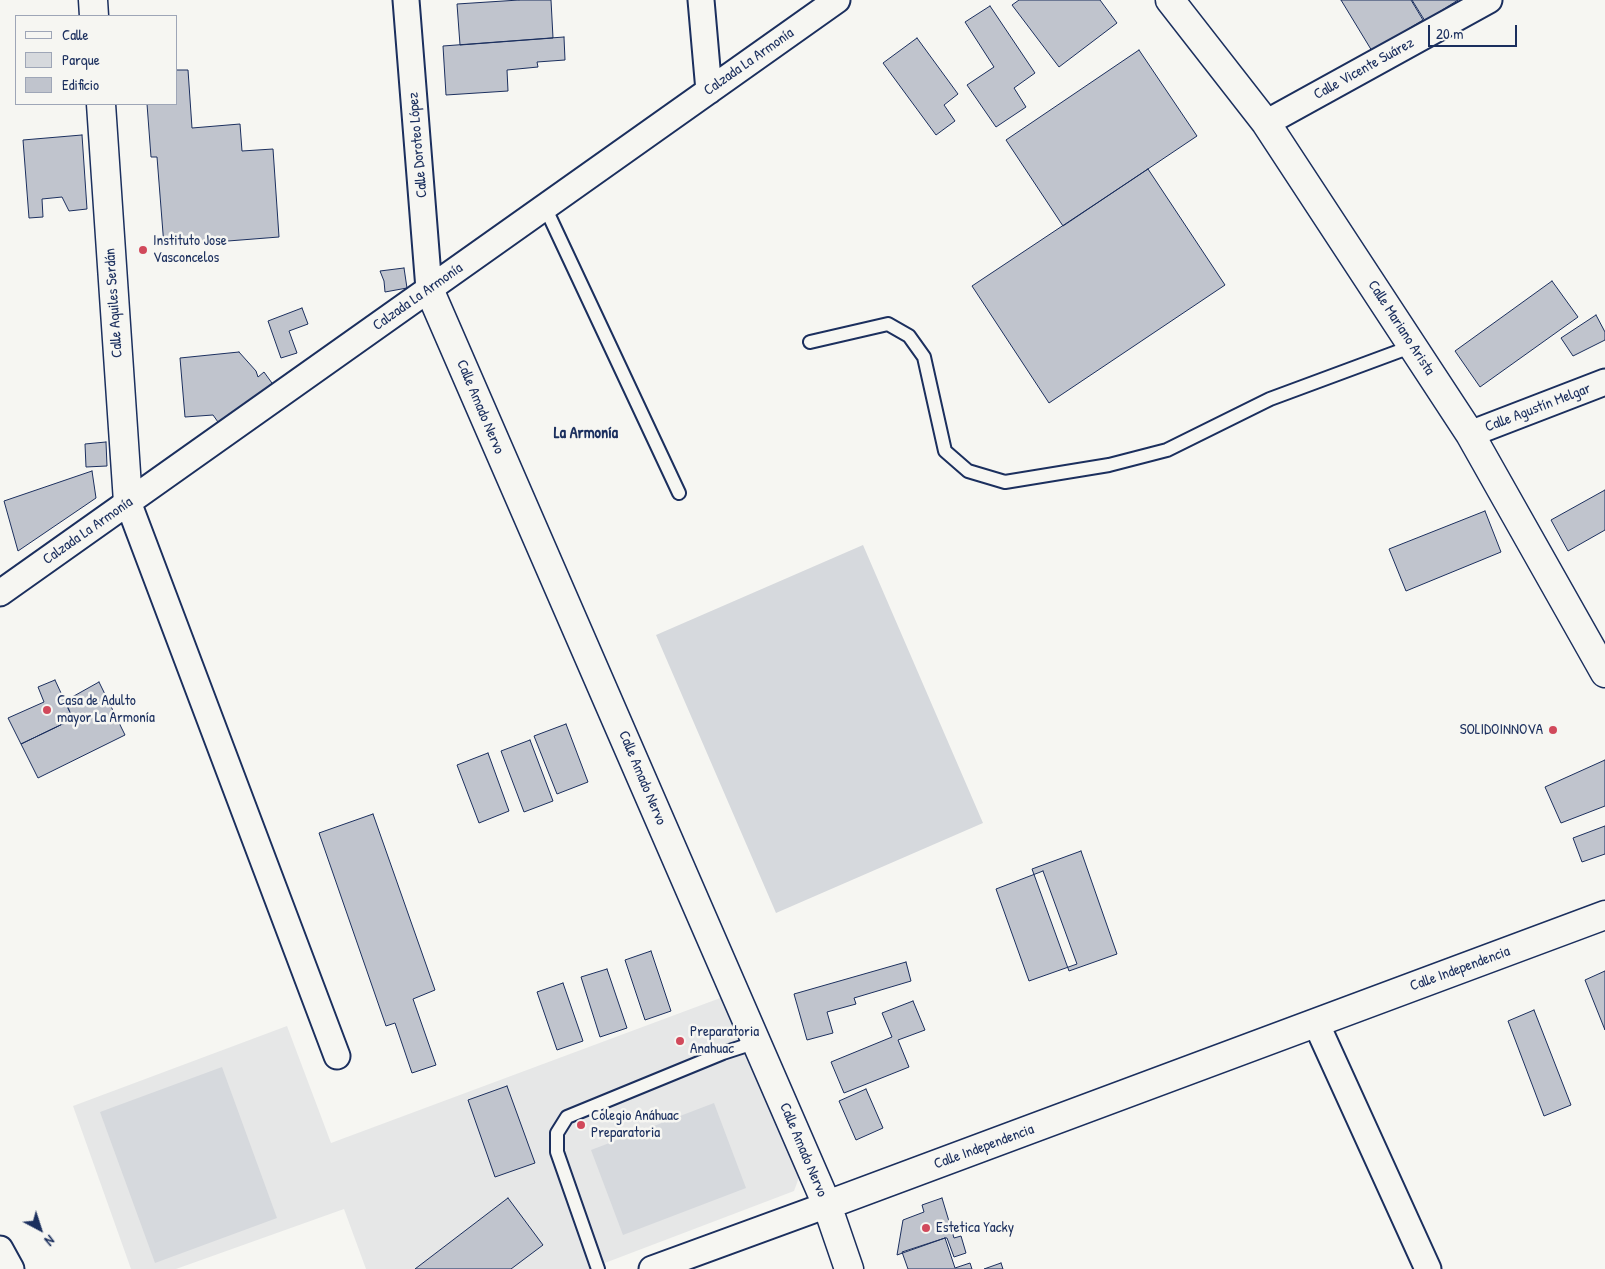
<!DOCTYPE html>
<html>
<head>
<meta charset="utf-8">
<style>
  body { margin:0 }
  #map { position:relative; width:1605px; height:1269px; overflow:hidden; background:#f6f6f2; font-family:"Patrick Hand",sans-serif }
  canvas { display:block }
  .legend { position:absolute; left:15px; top:15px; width:162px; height:90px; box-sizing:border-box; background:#f6f6f2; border:1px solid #9ea6b7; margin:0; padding:6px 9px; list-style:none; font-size:15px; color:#1b2f5e }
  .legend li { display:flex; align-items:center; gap:10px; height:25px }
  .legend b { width:25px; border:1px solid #9ea6b7 }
  .north { position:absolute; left:15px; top:1204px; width:50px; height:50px; -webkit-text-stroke:4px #f6f6f2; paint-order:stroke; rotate:140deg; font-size:14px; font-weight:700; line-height:20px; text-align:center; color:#1b2f5e }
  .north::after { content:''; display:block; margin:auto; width:18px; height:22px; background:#1b2f5e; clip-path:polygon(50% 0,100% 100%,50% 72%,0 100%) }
  .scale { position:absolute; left:1428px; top:25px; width:89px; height:22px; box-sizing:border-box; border:2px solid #1b2f5e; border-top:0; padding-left:6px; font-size:15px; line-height:18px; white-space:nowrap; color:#1b2f5e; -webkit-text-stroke:4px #f6f6f2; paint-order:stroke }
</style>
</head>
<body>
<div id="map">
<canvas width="1605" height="1269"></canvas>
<ul class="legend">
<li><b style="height:6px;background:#f6f6f2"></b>Calle</li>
<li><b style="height:14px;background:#d6d9dd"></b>Parque</li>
<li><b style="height:14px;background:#c0c4cd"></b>Edificio</li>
</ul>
<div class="north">N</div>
<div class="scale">20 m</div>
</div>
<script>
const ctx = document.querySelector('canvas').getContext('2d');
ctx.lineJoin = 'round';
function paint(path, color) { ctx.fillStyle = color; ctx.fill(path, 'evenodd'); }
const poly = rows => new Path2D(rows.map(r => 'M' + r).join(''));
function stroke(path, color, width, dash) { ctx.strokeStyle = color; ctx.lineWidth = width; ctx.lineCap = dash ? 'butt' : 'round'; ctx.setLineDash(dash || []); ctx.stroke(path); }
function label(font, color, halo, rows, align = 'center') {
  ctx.font = font + ' "Patrick Hand",sans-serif'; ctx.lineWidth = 5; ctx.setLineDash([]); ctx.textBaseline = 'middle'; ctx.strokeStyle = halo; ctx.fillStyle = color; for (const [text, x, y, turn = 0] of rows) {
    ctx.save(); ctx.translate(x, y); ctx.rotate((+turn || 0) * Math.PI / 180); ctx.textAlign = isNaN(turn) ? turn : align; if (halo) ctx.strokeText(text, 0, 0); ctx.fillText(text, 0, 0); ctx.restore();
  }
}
const built = poly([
  [723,997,801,1172,794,1191,589,1269,366,1269,344,1209,176,1269,131,1269,73,1106,287,1026,331,1143]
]);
const green = poly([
  [863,545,983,823,776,913,656,635],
  [222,1067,277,1218,155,1263,100,1112],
  [714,1103,746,1188,623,1235,591,1150]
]);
const building = poly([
  [519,0,551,0,553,38,460,45,457,4,519,0],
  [1019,0,1100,0,1117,23,1059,67,1012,5,1019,0],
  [1341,0,1411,0,1423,20,1372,51,1341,0],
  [1412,0,1458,0,1425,21,1412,0],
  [990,6,1035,73,1014,88,1026,107,996,127,967,85,994,67,965,22,990,6],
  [564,37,565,60,537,62,538,67,507,70,508,91,446,95,443,46,564,37],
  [917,38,958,94,944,105,955,121,936,135,883,63,917,38],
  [1139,50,1197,136,1063,226,1006,140,1139,50],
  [176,70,188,70,192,128,240,124,242,151,273,149,279,237,164,246,157,157,151,157,147,104,176,104,176,70],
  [82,135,87,209,69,211,62,197,42,199,43,217,29,218,23,140,82,135],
  [1148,169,1225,285,1049,403,972,286,1148,169],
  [404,268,407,288,385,292,384,281,380,271,404,268],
  [1552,281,1578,317,1480,387,1455,351,1552,281],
  [302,308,308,324,289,331,297,353,281,358,268,321,302,308],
  [1596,315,1605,332,1605,340,1573,356,1561,338,1596,315],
  [239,352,256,371,258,377,264,372,277,390,223,429,213,415,185,417,180,358,239,352],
  [106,442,107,466,86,467,85,444,106,442],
  [92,471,96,498,18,551,4,501,92,471],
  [1605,490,1605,530,1568,551,1551,520,1605,490],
  [1485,511,1501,552,1406,591,1389,549,1485,511],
  [55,680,73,719,21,744,8,718,44,702,38,687,55,680],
  [99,682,125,735,38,778,21,744,73,719,65,701,99,682],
  [566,724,588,782,557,794,534,736,566,724],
  [530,740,553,801,524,812,501,751,530,740],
  [488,753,509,811,479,823,457,765,488,753],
  [1605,760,1605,806,1561,823,1545,787,1605,760],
  [373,814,435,990,413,999,436,1065,412,1073,395,1023,386,1026,319,833,373,814],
  [1605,826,1605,854,1582,862,1573,838,1605,826],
  [1081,851,1117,954,1069,971,1032,869,1081,851],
  [1043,871,1077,964,1029,981,996,889,1043,871],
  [651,951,671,1011,645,1020,625,960,651,951],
  [906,962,911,981,854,998,856,1004,827,1012,833,1033,807,1040,794,994,906,962],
  [607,969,627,1028,600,1037,581,977,607,969],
  [1605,971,1605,1030,1585,980,1605,971],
  [563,983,583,1041,557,1050,537,992,563,983],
  [913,1001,925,1030,898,1040,909,1067,844,1093,831,1062,892,1037,882,1013,913,1001],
  [1534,1010,1571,1105,1544,1116,1508,1021,1534,1010],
  [507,1086,535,1163,495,1177,468,1100,507,1086],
  [866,1089,883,1128,856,1140,839,1101,866,1089],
  [508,1198,543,1245,511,1269,415,1269,508,1198],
  [942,1198,954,1238,961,1236,966,1253,954,1257,947,1238,945,1238,897,1255,903,1220,924,1212,922,1205,942,1198],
  [945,1238,955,1268,970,1263,972,1269,908,1269,902,1252,945,1238],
  [1001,1263,1003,1269,984,1269,1001,1263]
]);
const lane = poly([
  [545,207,679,493],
  [810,342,888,324,909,336,924,357,945,451,968,471,1005,482,1109,465,1167,450,1270,399,1413,346],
  [598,1269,557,1152,557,1133,567,1117,723,1053,757,1042]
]);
const street = poly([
  [406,0,429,289],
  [701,0,709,91],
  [1266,123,1489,0],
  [1470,434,1605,382],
  [128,502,337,1056],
  [0,593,837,0],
  [1316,1023,1428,1269],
  [0,1249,11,1269],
  [652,1269,827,1205]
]);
const secondary = poly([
  [93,0,94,16],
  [1170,0,1266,123,1470,434,1605,673],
  [101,104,128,502],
  [429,289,827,1205,849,1269],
  [827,1205,1605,915]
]);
const markers = [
  [143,250,5,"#d1495b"],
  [47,710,5,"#d1495b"],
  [1553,730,5,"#d1495b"],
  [680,1041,5,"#d1495b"],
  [581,1125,5,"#d1495b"],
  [926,1228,5,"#d1495b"]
];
const streetNames = [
  ["Calzada La Armonía",749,62,-35],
  ["Calle Vicente Suárez",1364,69,-29],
  ["Calle Doroteo López",418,145,-95],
  ["Calzada La Armonía",418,297,-35],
  ["Calle Aquiles Serdán",114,303,-94],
  ["Calle Mariano Arista",1401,328,57],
  ["Calle Amado Nervo",480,407,67],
  ["Calle Agustín Melgar",1538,408,-21],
  ["Calzada La Armonía",88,531,-35],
  ["Calle Amado Nervo",642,778,67],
  ["Calle Independencia",1460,969,-20],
  ["Calle Independencia",984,1147,-20],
  ["Calle Amado Nervo",803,1150,67]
];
const poiNames = [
  ["Instituto Jose",153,241],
  ["Vasconcelos",153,258],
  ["Casa de Adulto",57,701],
  ["mayor La Armonía",57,718],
  ["SOLIDOINNOVA",1543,730,"right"],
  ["Preparatoria",690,1032],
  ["Anahuac",690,1049],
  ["Colegio Anáhuac",591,1116],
  ["Preparatoria",591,1133],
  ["Estetica Yacky",936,1228]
];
const neighbourhoodNames = [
  ["La Armonía",586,434]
];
paint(built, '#e6e7e7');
paint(green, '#d6d9dd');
paint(building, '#c0c4cd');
stroke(building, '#1b2f5e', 1);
stroke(lane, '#1b2f5e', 16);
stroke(street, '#1b2f5e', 29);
stroke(secondary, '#1b2f5e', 31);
stroke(lane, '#f6f6f2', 12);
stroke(street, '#f6f6f2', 25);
stroke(secondary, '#f6f6f2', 28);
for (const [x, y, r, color] of markers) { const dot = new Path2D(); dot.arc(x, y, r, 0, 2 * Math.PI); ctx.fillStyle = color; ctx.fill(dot); stroke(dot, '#f6f6f2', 2); }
label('15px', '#1b2f5e', '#f6f6f2', streetNames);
label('15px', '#1b2f5e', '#f6f6f2', poiNames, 'left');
label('bold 16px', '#1b2f5e', '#f6f6f2', neighbourhoodNames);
</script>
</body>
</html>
